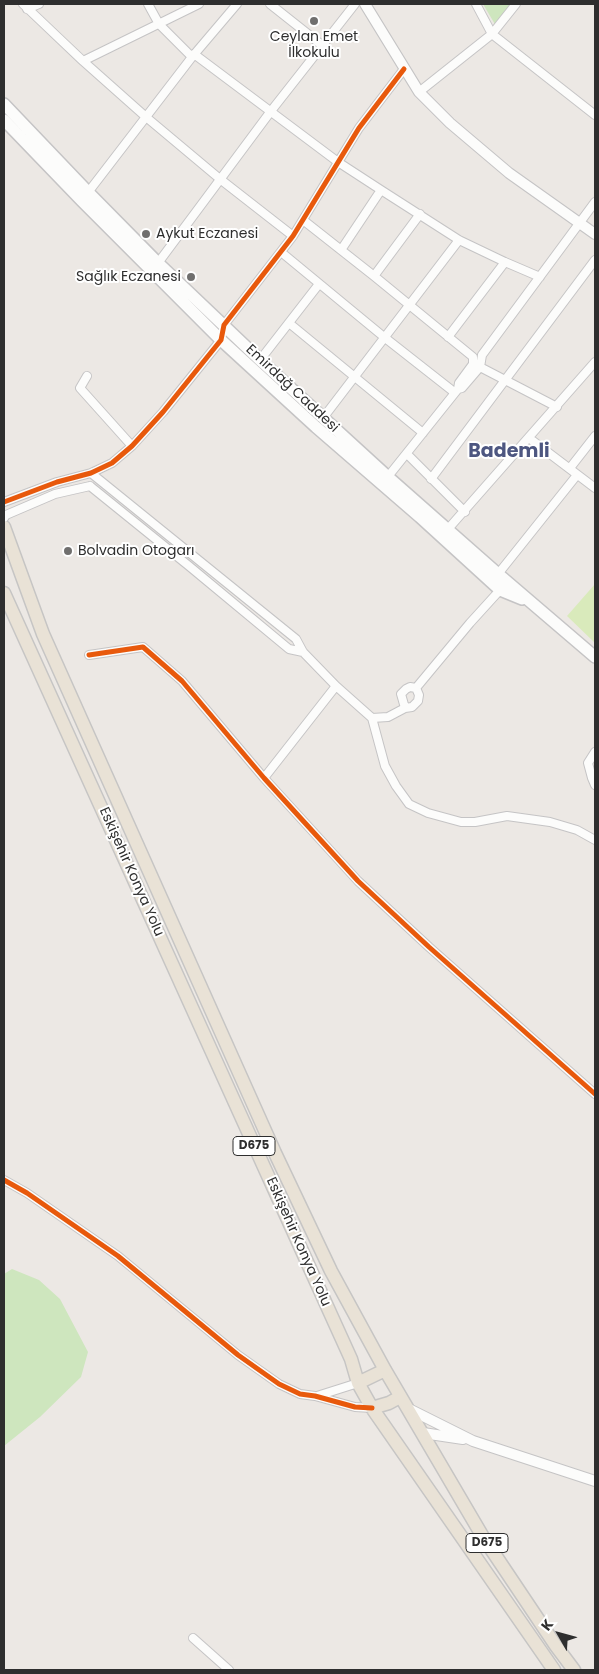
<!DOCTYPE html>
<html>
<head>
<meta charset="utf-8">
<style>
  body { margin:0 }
  #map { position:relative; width:599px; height:1674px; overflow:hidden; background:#ece8e4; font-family:Poppins,sans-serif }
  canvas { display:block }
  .frame { position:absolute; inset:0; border:5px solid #2e2e2e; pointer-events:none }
  .north { position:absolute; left:534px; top:1609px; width:50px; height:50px; -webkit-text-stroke:4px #fff; paint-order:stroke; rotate:308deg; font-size:14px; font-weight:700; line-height:20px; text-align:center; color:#2e2e2e }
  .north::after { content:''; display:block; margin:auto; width:18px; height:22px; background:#2e2e2e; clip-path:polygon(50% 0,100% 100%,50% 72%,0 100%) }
</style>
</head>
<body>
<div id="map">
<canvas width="599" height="1674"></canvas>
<div class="frame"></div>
<div class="north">K</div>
</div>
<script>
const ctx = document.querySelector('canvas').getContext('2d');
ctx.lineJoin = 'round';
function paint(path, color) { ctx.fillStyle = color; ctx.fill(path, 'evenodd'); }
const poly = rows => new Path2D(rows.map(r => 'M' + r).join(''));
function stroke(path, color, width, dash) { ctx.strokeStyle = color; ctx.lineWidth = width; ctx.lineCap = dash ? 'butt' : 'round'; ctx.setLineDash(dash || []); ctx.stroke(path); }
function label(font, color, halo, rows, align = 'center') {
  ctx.font = font + ' Poppins,sans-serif'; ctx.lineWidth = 4; ctx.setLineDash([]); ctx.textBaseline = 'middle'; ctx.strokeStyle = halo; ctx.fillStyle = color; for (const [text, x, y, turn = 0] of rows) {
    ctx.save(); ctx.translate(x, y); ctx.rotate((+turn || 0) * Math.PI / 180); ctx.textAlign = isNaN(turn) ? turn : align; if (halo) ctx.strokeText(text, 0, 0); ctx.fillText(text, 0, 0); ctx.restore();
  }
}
const green = poly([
  [483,4,513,4,496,26],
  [12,1269,39,1280,60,1299,88,1352,81,1377,40,1417,4,1446,4,1274]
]);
const pitch = poly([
  [595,584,595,643,567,616]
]);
const minor = poly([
  [23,4,83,61,146,117,220,179,293,236],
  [148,4,159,24,192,57],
  [270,4,323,46],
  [476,4,492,34,595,115],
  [27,9,39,4],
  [194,54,338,162,381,190,459,240,505,262,540,277],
  [83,61,199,4],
  [419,92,492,34,516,4],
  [86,195,192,57,237,4],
  [303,220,374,276,473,357,473,364,459,383,458,389,386,479],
  [341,250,381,190],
  [281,252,384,337,454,392],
  [158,263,271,111,355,4],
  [374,276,420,214],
  [289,323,423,433],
  [448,337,505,262],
  [260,360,319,284],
  [87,376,80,388,132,446],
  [458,389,462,388,480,367],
  [557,407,480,367,482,355,595,202],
  [323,418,459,240],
  [529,438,595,488],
  [407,454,465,512],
  [570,468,595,436],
  [91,473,296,639,303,652,336,686,372,718,385,766,396,786,409,804,428,813,461,822,475,822,507,816,550,822,577,830,595,840],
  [431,479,595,260],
  [90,486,189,566,289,649,303,652],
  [4,502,57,482,91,473,112,463,132,446,163,412,221,340,224,325,293,236,359,128,404,69],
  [4,518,6,515,55,494,90,486],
  [448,529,595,362],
  [498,574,577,475],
  [89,655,143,647,182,681,264,778,358,881,429,947,595,1094],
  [405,708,401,694,406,689,410,687,416,688],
  [372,718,388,717,405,708,412,707,418,701,419,695,416,688,470,623,500,590],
  [595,752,588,763,592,778,595,785],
  [264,778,336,686],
  [4,1180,27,1193,118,1256,238,1355,279,1384,300,1394,315,1396,355,1407,372,1408],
  [317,1396,358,1383],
  [193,1638,229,1670]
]);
const tertiary = poly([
  [365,4,419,92,450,123,509,173,595,234],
  [409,1409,473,1441,595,1481],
  [423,1433,463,1439]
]);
const secondary = poly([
  [4,104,88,192,158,263,260,360,388,477,498,574,595,657],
  [4,120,82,201,221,340,316,427,420,517,500,590,522,599]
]);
const trunk = poly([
  [4,527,43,634,275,1153,331,1271,385,1370,483,1537,556,1646,574,1670],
  [4,593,351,1359,358,1383,372,1408,554,1670],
  [358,1383,385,1370],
  [372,1408,389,1403,400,1397]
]);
const cycleway = poly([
  [4,502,57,482,91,473,112,463,132,446,163,412,221,340,224,325,293,236,359,128,404,69],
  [89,655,143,647,182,681,264,778,358,881,429,947,595,1094],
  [4,1180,27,1193,118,1256,238,1355,279,1384,300,1394,315,1396,355,1407,372,1408]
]);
const markers = [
  [314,21,5,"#706f6e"],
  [146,234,5,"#706f6e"],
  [191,277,5,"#706f6e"],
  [68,551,5,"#706f6e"]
];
const shields = [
  [254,1146,42],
  [487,1543,42]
];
const shieldNames = [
  ["D675",254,1146],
  ["D675",487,1543]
];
const poiNames = [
  ["Ceylan Emet",314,37,"center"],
  ["İlkokulu",314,53,"center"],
  ["Aykut Eczanesi",156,234],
  ["Sağlık Eczanesi",181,277,"right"],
  ["Bolvadin Otogarı",78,551]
];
const streetNames = [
  ["Emirdağ Caddesi",292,389,43],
  ["Eskişehir Konya Yolu",131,872,66],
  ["Eskişehir Konya Yolu",298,1242,66]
];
const districtNames = [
  ["Bademli",509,452]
];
paint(green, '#cee6be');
paint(pitch, '#d9eabb');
stroke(minor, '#c5c4c5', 10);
stroke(tertiary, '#c5c4c5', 12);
stroke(secondary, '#c5c4c5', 14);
stroke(trunk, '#c6c5c4', 15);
stroke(minor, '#fcfcfb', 8);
stroke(tertiary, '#fcfcfb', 10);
stroke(secondary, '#fcfcfb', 11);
stroke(trunk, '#e9e2d6', 12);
stroke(cycleway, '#e8590c', 5);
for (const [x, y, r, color] of markers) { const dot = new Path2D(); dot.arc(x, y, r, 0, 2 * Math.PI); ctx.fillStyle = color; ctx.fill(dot); stroke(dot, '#fff', 2); }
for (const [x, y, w] of shields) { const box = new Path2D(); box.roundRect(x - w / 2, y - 9.5, w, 19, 4); ctx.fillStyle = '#fff'; ctx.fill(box); stroke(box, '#2e2e2e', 1); }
label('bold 12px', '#2e2e2e', null, shieldNames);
label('14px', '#2e2e2e', '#fff', poiNames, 'left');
label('14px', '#2e2e2e', '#fff', streetNames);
label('bold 19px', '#4d5680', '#fff', districtNames);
</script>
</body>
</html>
